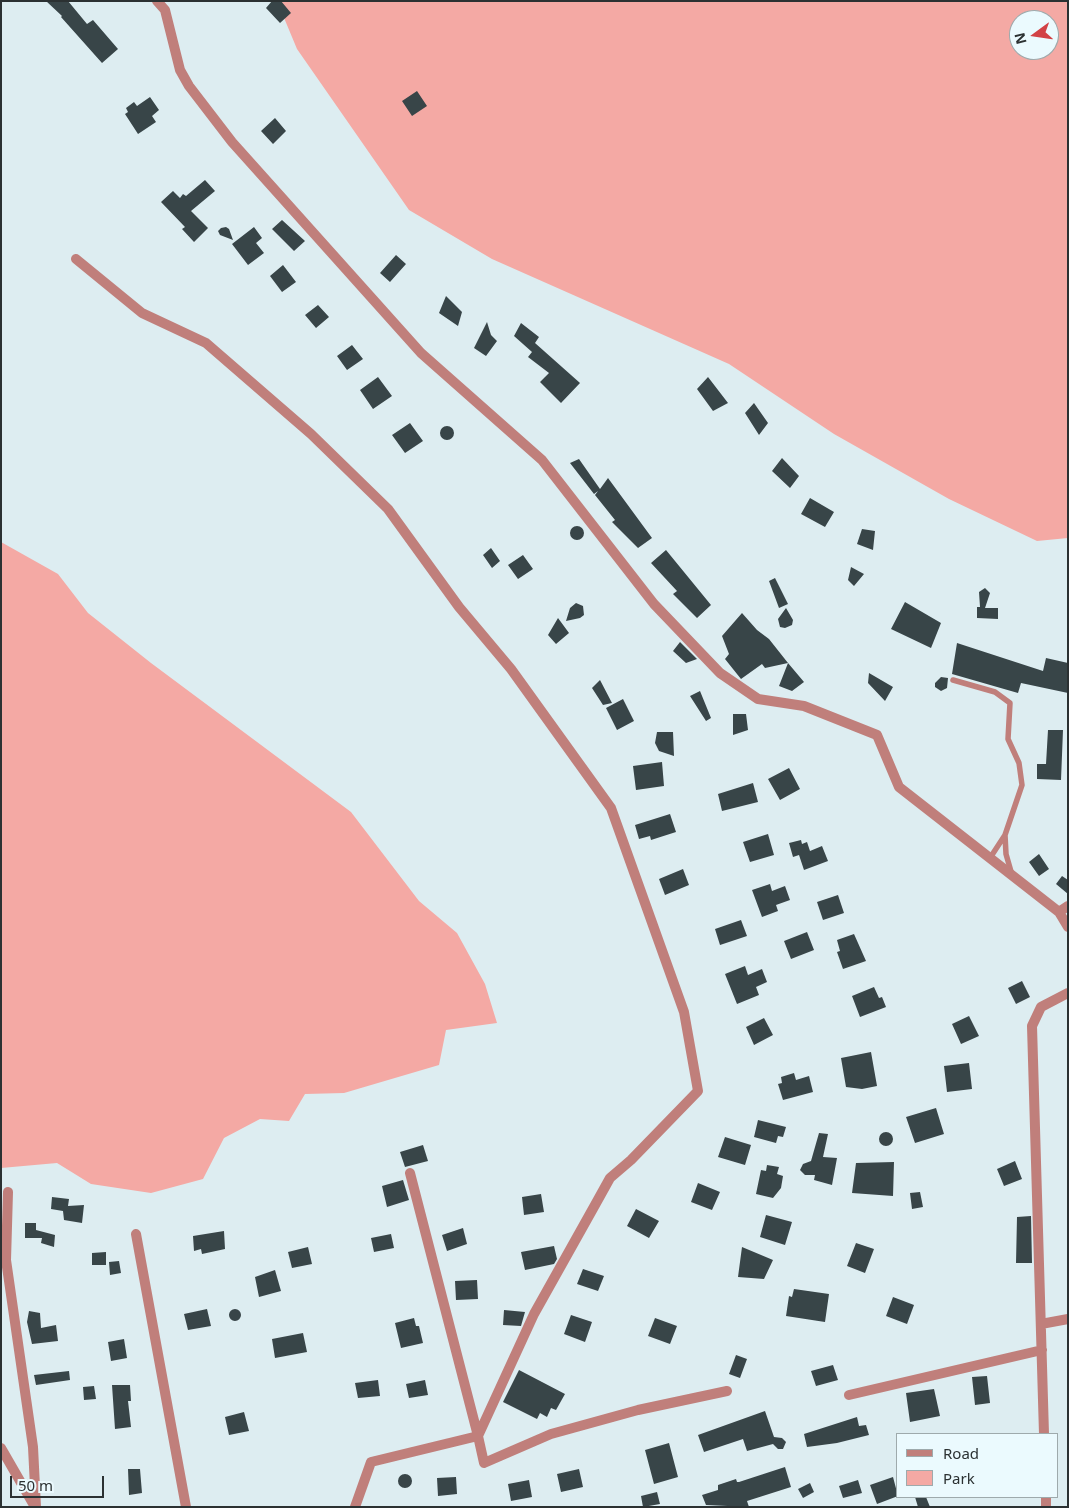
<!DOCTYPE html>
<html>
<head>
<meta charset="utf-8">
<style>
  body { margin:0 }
  #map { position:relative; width:1069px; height:1508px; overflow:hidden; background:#ddedf1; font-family:"Noto Sans",sans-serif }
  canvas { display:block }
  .frame { position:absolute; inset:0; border:2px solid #2b3132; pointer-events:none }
  .legend { position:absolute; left:896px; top:1433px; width:162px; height:65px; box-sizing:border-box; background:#ebfafe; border:1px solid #9eaaac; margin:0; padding:6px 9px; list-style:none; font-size:15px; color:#2b3132 }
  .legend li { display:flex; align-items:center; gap:10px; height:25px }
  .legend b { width:25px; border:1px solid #9eaaac }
  .north { position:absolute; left:1009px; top:10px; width:50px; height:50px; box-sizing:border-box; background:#ebfafe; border:1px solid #9eaaac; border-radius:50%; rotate:256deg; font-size:14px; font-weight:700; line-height:20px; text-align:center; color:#2b3132 }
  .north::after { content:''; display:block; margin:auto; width:18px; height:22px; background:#d24246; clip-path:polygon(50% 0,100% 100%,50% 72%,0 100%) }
  .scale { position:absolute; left:10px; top:1476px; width:94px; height:22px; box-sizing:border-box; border:2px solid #2b3132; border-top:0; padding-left:6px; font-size:15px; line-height:18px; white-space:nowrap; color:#2b3132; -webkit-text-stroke:4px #ebfafe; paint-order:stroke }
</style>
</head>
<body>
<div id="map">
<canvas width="1069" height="1508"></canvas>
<div class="frame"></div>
<ul class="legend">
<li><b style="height:6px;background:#c07f7b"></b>Road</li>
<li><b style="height:14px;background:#f4a9a4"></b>Park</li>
</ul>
<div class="north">N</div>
<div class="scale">50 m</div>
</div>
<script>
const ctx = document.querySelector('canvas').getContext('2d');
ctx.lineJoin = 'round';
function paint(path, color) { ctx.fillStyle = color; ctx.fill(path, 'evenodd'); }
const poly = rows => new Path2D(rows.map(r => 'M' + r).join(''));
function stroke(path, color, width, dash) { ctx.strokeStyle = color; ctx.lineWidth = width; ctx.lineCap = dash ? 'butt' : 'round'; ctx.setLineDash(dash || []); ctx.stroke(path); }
const green = poly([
  [277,1,1068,1,1068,538,1037,541,949,499,834,434,729,364,492,259,409,210,297,49],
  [1019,20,1049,20,1049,50,1019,50],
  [1,542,58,574,88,613,151,663,351,812,419,901,457,933,485,984,497,1023,446,1030,439,1065,344,1093,305,1094,289,1121,260,1119,224,1138,203,1179,151,1193,91,1184,57,1163,1,1168]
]);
const building = poly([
  [46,1,68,1,87,24,93,20,118,49,102,63,61,17,62,16],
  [272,1,281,1,291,13,280,23,266,8],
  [417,91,427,106,412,116,402,101],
  [150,97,159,110,152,116,156,122,138,134,125,114,128,112,126,108,134,102,137,106],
  [275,118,286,131,273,144,261,131],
  [205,180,215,191,191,211,208,228,194,242,182,229,185,227,161,202,173,191,180,198,183,194,186,196],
  [282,220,305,241,294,251,272,229],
  [226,227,229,229,233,240,220,235,218,231,221,228],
  [254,227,262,238,256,243,264,253,248,265,232,244],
  [396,255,406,264,390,282,380,273],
  [283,265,296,282,282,292,270,276],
  [446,296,462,312,458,326,439,313],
  [318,305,329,317,316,328,305,315],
  [487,322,491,335,497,341,486,356,474,348],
  [521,323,539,337,535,343,580,383,561,403,540,382,549,373,528,357,532,352,514,336],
  [352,345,363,359,347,370,337,356],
  [378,377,392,396,373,409,360,390],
  [708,377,728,403,713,411,697,389],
  [754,403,768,423,759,435,745,413],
  [410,423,423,441,405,453,392,435],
  '440 433a7 7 0 1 1 14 0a7 7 0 1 1-14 0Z',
  [782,458,799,476,790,488,772,471],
  [579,459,600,489,608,478,652,538,638,548,612,522,615,520,595,495,598,491,594,494,570,463],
  [810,498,834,512,825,527,801,514],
  '570 533a7 7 0 1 1 14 0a7 7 0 1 1-14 0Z',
  [862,529,875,531,873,550,857,544],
  [491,548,500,561,492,568,483,555],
  [666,550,711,605,697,618,673,594,677,591,651,563],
  [523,555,533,569,518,579,508,565],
  [851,567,864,574,854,586,848,580],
  [775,578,788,604,779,608,769,581],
  [985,588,990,593,985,608,998,608,998,619,977,618,977,607,980,607,979,592],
  [905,602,941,623,931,648,891,629],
  [576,603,583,606,584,615,580,618,566,621,570,608],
  [786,608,793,620,792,625,785,628,780,627,778,619],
  [742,613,757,630,769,639,788,663,765,668,762,664,741,679,725,659,729,654,722,636],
  [558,618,569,633,556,644,548,635],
  [680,642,697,659,686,663,673,651],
  [957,643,1043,671,1046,658,1068,663,1068,693,1021,683,1018,693,952,674],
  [788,663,804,682,792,691,779,686],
  [869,673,893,687,885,701,868,683],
  [941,677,948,678,947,688,941,691,935,687,935,683],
  [600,680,612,703,603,705,592,688],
  [700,691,711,718,706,721,690,696],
  [623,699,634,721,617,730,606,708],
  [733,714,746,714,748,730,733,735],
  [1048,730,1063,730,1061,780,1037,779,1037,764,1046,764],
  [657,732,673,732,674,756,659,751,655,743],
  [662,762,664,786,636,790,633,766],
  [789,768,800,789,780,800,768,779],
  [753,783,758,802,722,811,718,794],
  [670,814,676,832,651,840,650,836,639,839,635,825],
  [768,834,774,855,750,862,743,842],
  [801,840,802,844,807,842,810,851,822,846,828,861,804,870,799,855,793,857,789,843],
  [1039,854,1049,869,1039,876,1029,862],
  [683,869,689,885,665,895,659,879],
  [1062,876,1068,880,1068,894,1056,884],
  [770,884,772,891,785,886,790,900,776,905,778,911,762,917,752,890],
  [838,895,844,913,823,920,817,902],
  [741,920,747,936,720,945,715,929],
  [807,932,814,950,791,959,784,941],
  [854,934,866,961,843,969,837,952,840,951,837,940],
  [745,966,748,975,762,969,767,982,756,987,759,995,737,1004,725,974],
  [1022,981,1030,997,1016,1004,1008,988],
  [874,987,879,998,882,997,886,1007,860,1017,852,996],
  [969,1016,979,1036,961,1044,952,1024],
  [764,1018,773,1035,754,1045,746,1027],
  [871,1052,877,1086,862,1089,846,1087,841,1058],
  [969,1063,972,1089,947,1092,944,1066],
  [794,1073,796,1080,809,1076,813,1092,783,1100,778,1084,782,1083,781,1077],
  [936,1108,944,1134,915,1143,906,1117],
  [758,1120,786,1127,783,1137,778,1136,776,1143,754,1137],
  '879 1139a7 7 0 1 1 14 0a7 7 0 1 1-14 0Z',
  [819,1133,828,1134,823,1157,837,1158,832,1185,814,1180,815,1175,805,1175,800,1170,803,1164,811,1161],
  [725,1137,751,1145,745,1165,718,1157],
  [423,1145,428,1161,405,1167,400,1152],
  [1015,1161,1022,1179,1004,1186,997,1169],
  [894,1162,893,1196,852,1193,856,1163],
  [767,1165,779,1167,777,1174,783,1176,781,1188,773,1198,756,1194,761,1170,766,1171],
  [403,1180,409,1200,387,1207,382,1186],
  [698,1183,720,1192,712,1210,691,1202],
  [920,1192,923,1207,912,1209,910,1193],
  [541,1194,544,1212,524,1215,522,1197],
  [52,1197,69,1199,68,1206,84,1205,82,1223,64,1220,63,1211,51,1209],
  [636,1209,659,1221,649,1238,627,1226],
  [766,1215,792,1222,785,1245,760,1237],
  [1031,1216,1032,1263,1016,1263,1017,1217],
  [25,1223,36,1223,36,1230,55,1235,54,1247,41,1243,42,1238,25,1238],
  [463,1228,467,1244,447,1251,442,1235],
  [224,1231,225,1249,202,1254,201,1249,194,1251,193,1236],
  [391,1234,394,1248,374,1252,371,1238],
  [856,1243,874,1249,865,1273,847,1266],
  [554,1246,557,1259,554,1264,525,1270,521,1252],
  [308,1247,312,1264,292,1268,288,1252],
  [742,1247,773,1260,764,1279,738,1277],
  [106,1252,106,1265,92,1265,92,1253],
  [119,1261,121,1273,110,1275,109,1262],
  [583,1269,604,1276,598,1291,577,1284],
  [275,1270,281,1291,259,1297,255,1277],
  [477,1280,478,1299,456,1300,455,1281],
  [794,1289,829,1294,825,1322,786,1316,789,1296,792,1297],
  [893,1297,914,1305,907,1324,886,1316],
  '229 1315a6 6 0 1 1 12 0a6 6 0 1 1-12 0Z',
  [207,1309,211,1326,188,1330,184,1314],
  [504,1310,525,1312,521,1326,503,1325],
  [29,1311,40,1313,41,1328,56,1325,58,1341,32,1344,27,1322],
  [571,1315,592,1322,585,1342,564,1334],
  [414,1318,416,1326,419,1326,423,1343,401,1348,395,1323],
  [655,1318,677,1326,670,1344,648,1336],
  [303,1333,307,1352,275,1358,272,1339],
  [124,1339,127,1358,111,1361,108,1342],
  [736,1355,747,1359,740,1378,729,1374],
  [833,1365,838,1380,816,1386,811,1371],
  [519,1370,565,1394,556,1410,551,1408,547,1417,540,1413,537,1419,503,1402],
  [69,1371,70,1380,36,1385,34,1375],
  [987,1376,990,1403,975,1405,972,1377],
  [378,1380,380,1396,358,1398,355,1383],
  [425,1380,428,1395,409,1398,406,1384],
  [112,1385,130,1385,131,1401,128,1401,131,1427,115,1429],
  [94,1386,96,1399,84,1400,83,1387],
  [934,1389,940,1416,910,1422,906,1393],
  [765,1411,774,1437,782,1438,786,1442,783,1449,778,1449,773,1444,747,1451,743,1439,704,1452,698,1435],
  [244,1412,249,1431,229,1435,225,1417],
  [857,1417,859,1426,866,1425,869,1435,837,1443,807,1447,804,1434],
  [669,1443,678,1477,654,1484,645,1450],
  [785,1467,791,1487,747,1501,749,1507,706,1505,702,1495,718,1490,718,1485,736,1479,737,1482,739,1482],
  [128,1469,140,1469,142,1493,129,1495],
  [579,1469,583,1487,561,1492,557,1474],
  '398 1481a7 7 0 1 1 14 0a7 7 0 1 1-14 0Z',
  [456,1477,457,1494,438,1496,437,1478],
  [893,1477,898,1496,877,1504,870,1485],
  [529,1480,532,1497,511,1501,508,1484],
  [858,1480,862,1493,843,1498,839,1486],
  [810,1483,814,1492,803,1498,798,1489],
  [657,1492,660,1504,643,1507,641,1496],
  [915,1497,926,1497,930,1507,918,1507]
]);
const service = poly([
  [953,680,995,692,1010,703,1008,739,1019,763,1022,785,1005,835,990,858],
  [1005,835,1006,854,1012,875]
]);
const minor = poly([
  [157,1,165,10,180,70,189,86,232,142,421,353,542,460,654,604,720,673,758,699,804,706,877,735,899,787,1059,912,1068,927],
  [76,259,142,313,206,343,311,434,388,509,459,607,511,669,611,808,684,1012,698,1091,631,1160,610,1178,595,1205,534,1314,478,1436,484,1463,551,1434,638,1410,727,1391],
  [1059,912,1068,906],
  [8,1192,6,1260,33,1447,36,1507],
  [136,1234,186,1507],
  [1041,1324,1068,1319],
  [849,1395,1042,1350],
  [1044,1434,1032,1026,1041,1007,1068,993],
  [1,1448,35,1507],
  [1046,1497,1046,1507],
  [355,1507,371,1462,478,1436,410,1173]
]);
paint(green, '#f4a9a4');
paint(building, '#384548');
stroke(service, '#c07f7b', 5.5);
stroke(minor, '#c07f7b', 10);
</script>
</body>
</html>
